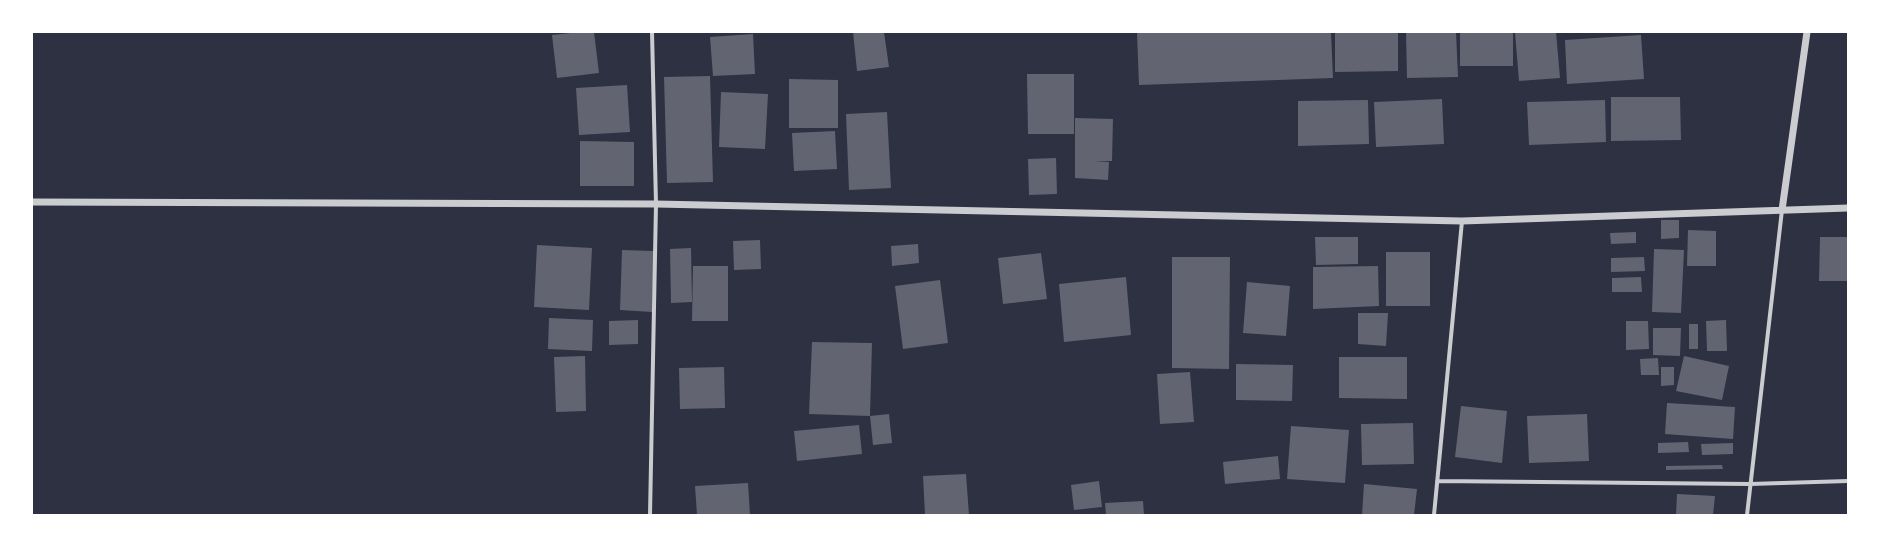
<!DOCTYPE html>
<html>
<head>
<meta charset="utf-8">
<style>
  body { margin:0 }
  #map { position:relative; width:1880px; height:547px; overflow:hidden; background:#2d3142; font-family:"Sofia Sans Condensed",sans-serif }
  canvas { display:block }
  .frame { position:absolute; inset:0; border:33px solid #fff; pointer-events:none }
</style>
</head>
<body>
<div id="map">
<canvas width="1880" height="547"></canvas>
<div class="frame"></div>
</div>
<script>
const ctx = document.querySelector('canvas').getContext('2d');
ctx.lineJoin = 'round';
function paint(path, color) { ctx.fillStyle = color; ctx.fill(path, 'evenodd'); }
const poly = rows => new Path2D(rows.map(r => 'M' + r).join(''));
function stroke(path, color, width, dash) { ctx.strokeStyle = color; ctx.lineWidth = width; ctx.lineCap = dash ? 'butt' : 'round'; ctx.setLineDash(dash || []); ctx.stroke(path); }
const building = poly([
  [580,32,594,32,599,73,557,78,552,35],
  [853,32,884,32,889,67,857,71],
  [1162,32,1331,32,1333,78,1139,85,1137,33],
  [1335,32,1398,32,1398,71,1335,72],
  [1406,32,1456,32,1458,77,1407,78],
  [1460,32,1513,32,1513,66,1460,66],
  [1515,32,1556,32,1560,78,1519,81],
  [753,34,755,74,713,76,710,37],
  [1641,35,1644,79,1567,84,1565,40],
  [1027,74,1074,74,1074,134,1028,134],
  [710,76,713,182,667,183,664,77],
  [789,79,838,80,838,128,789,128],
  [627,85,630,132,579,135,576,88],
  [721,92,768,94,765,149,719,147],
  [1611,97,1680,97,1681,140,1611,141],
  [1442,99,1444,144,1376,147,1374,102],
  [1368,100,1369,144,1298,146,1298,101],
  [1605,100,1606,142,1529,145,1527,102],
  [887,112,891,188,849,190,846,114],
  [1075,118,1113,119,1112,161,1095,161,1109,162,1108,180,1075,178],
  [835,131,837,169,794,171,792,133],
  [580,141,634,142,634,186,580,186],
  [1056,158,1057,194,1029,195,1028,159],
  [1661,220,1679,220,1679,238,1661,239],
  [1688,230,1716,231,1716,266,1687,266],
  [1636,232,1636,243,1611,244,1610,233],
  [1315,237,1358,237,1358,264,1316,265],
  [1820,237,1848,237,1848,281,1819,281],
  [760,240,761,269,734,270,733,241],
  [918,244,919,263,892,266,891,246],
  [537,245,592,248,589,310,534,307],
  [691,248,692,302,671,303,670,249],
  [1654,249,1684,250,1681,313,1652,312],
  [622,250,654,251,652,312,620,310],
  [1386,252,1430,252,1430,306,1386,306],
  [1041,253,1047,299,1003,304,998,258],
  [1172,257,1230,257,1229,369,1172,368],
  [1644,257,1645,271,1611,272,1611,258],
  [693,266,728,266,728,321,692,321],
  [1378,266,1379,306,1313,309,1313,267],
  [1126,277,1131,335,1064,342,1059,284],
  [1641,277,1642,292,1612,292,1612,278],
  [940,280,948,343,903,349,895,286],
  [1247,282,1290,286,1286,336,1243,333],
  [1358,313,1388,313,1386,346,1358,344],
  [549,318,593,320,592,351,548,349],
  [638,320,638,344,609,345,609,321],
  [1726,320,1727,351,1707,351,1706,321],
  [1626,321,1648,321,1649,349,1626,350],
  [1689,324,1698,324,1698,349,1689,349],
  [1653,328,1681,328,1680,356,1653,355],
  [812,342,872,343,870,416,809,414],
  [585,356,586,411,556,412,554,357],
  [1684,356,1729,366,1722,400,1676,391],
  [1339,357,1407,357,1407,399,1339,398],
  [1658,358,1659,375,1641,375,1640,359],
  [1236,364,1293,365,1292,401,1236,400],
  [724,367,725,408,680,409,679,368],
  [1661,367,1674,367,1674,385,1661,386],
  [1190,372,1194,422,1160,424,1157,374],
  [1667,403,1735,407,1733,439,1665,434],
  [1461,406,1507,411,1502,463,1455,457],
  [889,414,892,443,873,445,870,416],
  [1587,414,1589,461,1529,463,1527,416],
  [1413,423,1414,464,1362,465,1361,424],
  [859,425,862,454,797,461,794,431],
  [1291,426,1349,430,1345,483,1287,479],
  [1688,442,1689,452,1658,453,1658,443],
  [1733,443,1733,454,1702,455,1701,444],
  [1278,456,1280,479,1225,484,1223,462],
  [1722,465,1723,469,1666,470,1666,466],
  [966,474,969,515,925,515,923,476],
  [1099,481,1102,507,1074,510,1071,485],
  [748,483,750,515,697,515,695,486],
  [1364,484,1417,489,1414,515,1362,515],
  [1677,494,1715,496,1713,515,1676,515],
  [1143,501,1144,515,1106,515,1105,503]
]);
const minor = poly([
  [1437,481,1750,484,1848,481],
  [650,515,656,204,652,32],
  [1434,515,1462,221],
  [1747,515,1782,210]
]);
const tertiary = poly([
  [32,202,656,204,1462,221,1848,208],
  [1782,210,1807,32]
]);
paint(building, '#626471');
stroke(minor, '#caccd0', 4);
stroke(tertiary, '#caccd0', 7);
</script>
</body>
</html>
